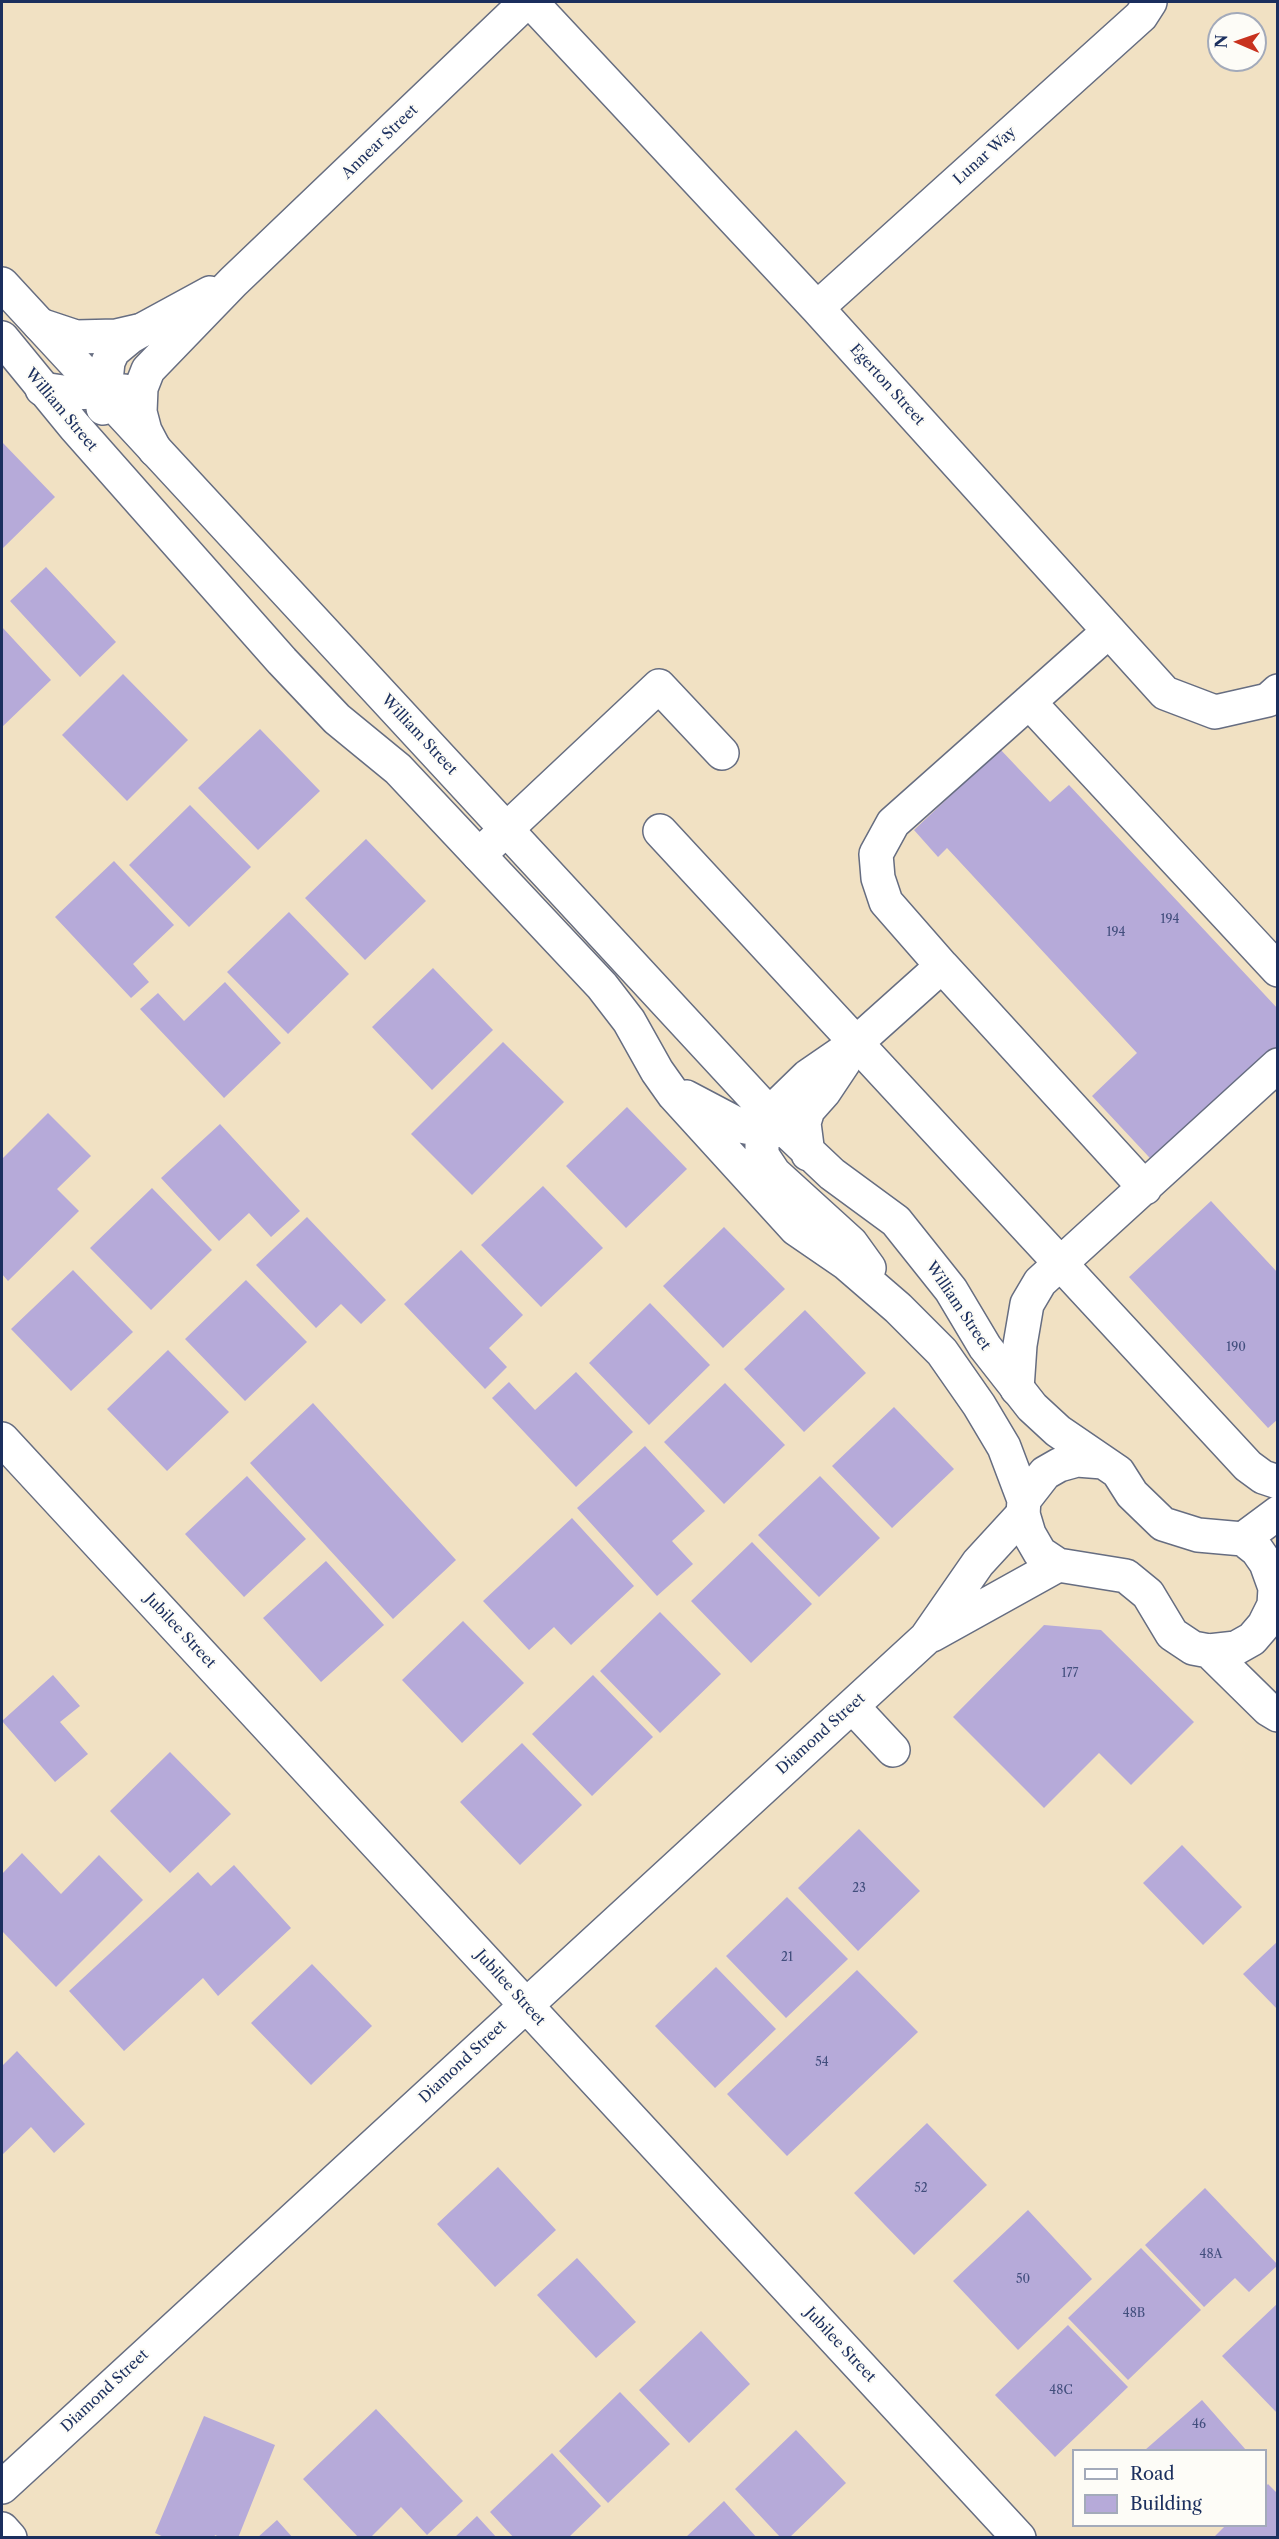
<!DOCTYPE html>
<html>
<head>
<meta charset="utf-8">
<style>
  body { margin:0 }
  #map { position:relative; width:1279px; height:2539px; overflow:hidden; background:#f1e1c3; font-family:"Libre Caslon Text",serif }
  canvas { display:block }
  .frame { position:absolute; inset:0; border:3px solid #1b2f5e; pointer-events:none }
  .legend { position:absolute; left:1072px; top:2449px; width:195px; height:78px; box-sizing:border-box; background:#fdfcf7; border:2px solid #a3aaba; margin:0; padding:8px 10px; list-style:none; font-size:18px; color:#1b2f5e }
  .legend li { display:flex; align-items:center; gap:12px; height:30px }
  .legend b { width:30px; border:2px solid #a3aaba }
  .north { position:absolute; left:1207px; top:12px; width:60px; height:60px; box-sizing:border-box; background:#fdfcf7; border:2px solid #a3aaba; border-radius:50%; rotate:272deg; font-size:16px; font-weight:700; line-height:24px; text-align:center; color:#1b2f5e }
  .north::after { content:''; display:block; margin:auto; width:21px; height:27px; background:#c8321e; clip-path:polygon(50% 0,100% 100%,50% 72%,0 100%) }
</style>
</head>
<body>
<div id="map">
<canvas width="1279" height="2539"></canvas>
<div class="frame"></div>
<ul class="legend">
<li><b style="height:8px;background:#fff"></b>Road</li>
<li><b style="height:16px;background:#b6aad9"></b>Building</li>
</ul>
<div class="north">N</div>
</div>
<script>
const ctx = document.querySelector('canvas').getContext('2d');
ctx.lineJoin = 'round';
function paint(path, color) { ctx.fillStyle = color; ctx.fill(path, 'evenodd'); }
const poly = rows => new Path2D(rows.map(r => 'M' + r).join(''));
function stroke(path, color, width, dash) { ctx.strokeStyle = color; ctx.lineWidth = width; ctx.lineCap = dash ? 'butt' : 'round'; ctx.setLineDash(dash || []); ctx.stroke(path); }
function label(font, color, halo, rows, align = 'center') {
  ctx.font = font + ' "Libre Caslon Text",serif'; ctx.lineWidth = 4.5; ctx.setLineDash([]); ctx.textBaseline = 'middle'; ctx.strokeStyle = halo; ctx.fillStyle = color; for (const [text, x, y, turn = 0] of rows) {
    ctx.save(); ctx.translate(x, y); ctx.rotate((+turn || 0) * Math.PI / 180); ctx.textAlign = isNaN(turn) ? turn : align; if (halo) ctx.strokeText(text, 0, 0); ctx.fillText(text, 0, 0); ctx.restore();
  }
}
const building = poly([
  [2,442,55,497,2,549],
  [46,567,116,642,80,677,10,601],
  [2,627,51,680,2,727],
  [123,674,188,740,127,801,62,735],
  [260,729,320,791,258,850,198,788],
  [1000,749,1050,802,1069,785,1278,1009,1278,1063,1162,1171,1092,1096,1137,1053,947,848,938,857,914,830],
  [190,805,251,867,189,927,129,865],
  [366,839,426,901,365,960,305,898],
  [114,861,174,925,133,964,149,982,131,998,55,917],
  [289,912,349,974,288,1034,227,972],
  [433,968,493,1030,432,1090,372,1027],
  [225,982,281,1043,224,1098,140,1009,158,993,184,1021],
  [503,1042,564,1102,472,1195,411,1134],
  [627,1107,687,1169,626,1228,566,1166],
  [48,1113,91,1156,57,1189,79,1211,8,1281,2,1274,2,1159],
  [220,1124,300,1211,271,1237,249,1213,219,1241,161,1178],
  [543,1186,603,1248,541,1307,481,1245],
  [152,1188,212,1250,151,1310,90,1248],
  [1211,1201,1278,1273,1278,1419,1268,1428,1129,1277],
  [307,1217,386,1300,361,1324,341,1304,316,1328,256,1265],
  [724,1227,785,1289,723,1348,663,1286],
  [461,1250,523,1315,489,1348,507,1367,485,1389,404,1304],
  [73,1270,133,1332,71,1391,11,1329],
  [246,1280,307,1342,245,1401,185,1339],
  [650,1303,710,1365,649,1425,589,1363],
  [805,1310,866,1373,804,1432,744,1369],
  [168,1350,229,1412,167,1471,107,1409],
  [576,1372,633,1432,576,1487,492,1398,509,1382,535,1410],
  [725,1383,785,1445,724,1504,664,1442],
  [313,1403,456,1560,393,1619,250,1463],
  [894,1407,954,1469,892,1528,832,1466],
  [645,1446,705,1511,672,1541,693,1564,657,1596,577,1508],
  [247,1476,306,1539,244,1597,185,1534],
  [820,1476,880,1538,819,1597,758,1535],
  [572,1518,634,1586,571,1645,554,1627,529,1650,483,1601],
  [752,1542,812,1604,751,1663,691,1601],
  [326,1561,384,1625,321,1682,263,1618],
  [660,1612,721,1674,660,1733,600,1671],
  [463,1621,524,1683,462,1743,402,1680],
  [1044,1625,1101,1630,1194,1722,1131,1785,1099,1753,1044,1808,953,1717],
  [53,1675,80,1706,60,1722,88,1754,55,1782,2,1721],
  [593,1675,653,1737,592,1796,532,1734],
  [522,1743,582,1805,520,1865,460,1802],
  [170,1752,231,1814,170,1873,110,1811],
  [859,1829,920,1891,858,1951,798,1888],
  [1182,1845,1242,1907,1203,1945,1143,1883],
  [22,1853,61,1894,99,1855,143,1900,56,1987,2,1931,2,1874],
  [234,1865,291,1928,218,1996,203,1978,124,2051,69,1991,198,1872,211,1886],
  [787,1897,848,1959,786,2018,726,1956],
  [1278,1941,1278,2010,1243,1974],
  [312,1964,372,2026,311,2085,251,2023],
  [716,1967,776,2029,715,2088,655,2026],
  [857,1970,918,2032,787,2156,727,2094],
  [17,2051,85,2124,54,2153,31,2127,2,2155,2,2066],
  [927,2123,987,2185,914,2255,854,2193],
  [498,2167,556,2230,495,2287,437,2224],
  [1205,2188,1278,2265,1249,2292,1235,2278,1204,2307,1145,2245],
  [1028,2210,1092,2279,1018,2350,953,2281],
  [1141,2248,1201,2310,1128,2380,1068,2318],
  [577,2258,636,2322,596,2358,537,2295],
  [1278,2303,1278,2414,1222,2356],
  [1068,2325,1128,2387,1055,2457,995,2395],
  [701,2331,750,2384,689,2443,639,2390],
  [620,2392,670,2444,608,2503,559,2451],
  [1202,2400,1246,2450,1145,2450],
  [376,2409,463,2501,427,2535,401,2507,370,2538,359,2538,303,2479],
  [204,2416,275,2445,238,2538,222,2538,215,2535,214,2538,166,2538,155,2533],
  [796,2430,846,2483,789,2538,781,2538,735,2489],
  [552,2453,601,2506,568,2538,514,2538,490,2512],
  [1268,2484,1278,2494,1278,2538,1213,2538,1225,2526,1266,2526,1266,2486],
  [724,2501,757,2538,685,2538],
  [477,2516,497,2538,454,2538],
  [277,2520,293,2538,257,2538]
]);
const minor = poly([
  [531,2,817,308,1165,693,1215,712,1268,700,1278,691],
  [817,308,1141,16,1150,2],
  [40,325,76,337,116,336,142,330,210,293],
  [42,389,70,393,124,391],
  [155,450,145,431,140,412,141,388,148,370,233,282,526,2],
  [1029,702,1278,970],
  [660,831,1248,1466,1263,1477,1278,1482],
  [479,855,659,686,722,753],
  [942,966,1145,1188],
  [856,1043,942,966,886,902,878,878,876,854,893,823,1109,631],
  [1017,1389,1020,1345,1027,1304,1040,1282,1278,1065],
  [2,1439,1019,2538],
  [1243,1539,1278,1513],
  [932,1635,1058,1565],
  [852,1706,893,1750],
  [2,2487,926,1638,978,1563,1023,1514],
  [2,2529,10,2538]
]);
const major = poly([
  [2,284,778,1123,832,1174,896,1221,951,1290,985,1347,1032,1407,1058,1431,1118,1472,1132,1494,1163,1524,1198,1535,1243,1539,1257,1550,1266,1563,1275,1588,1274,1605,1264,1625,1252,1639,1236,1648,1209,1651,1193,1648,1172,1634,1148,1594,1126,1576,1058,1565,1040,1553,1029,1534,1023,1514,1024,1500,1004,1447,979,1405,942,1352,898,1308,847,1264,796,1229,674,1095,657,1071,629,1021,602,986,398,769,337,719,282,661,75,427,2,338],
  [103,408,108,362,113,351,130,337,142,330],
  [856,1043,808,1076,774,1109,762,1141,762,1155,774,1173,851,1243,869,1268],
  [686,1097,741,1126,766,1131,786,1130],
  [808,1154,804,1123,808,1110,824,1092,844,1062],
  [1024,1500,1045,1473,1059,1465,1077,1460,1103,1462],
  [1209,1651,1268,1709,1278,1715]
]);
const numberNames = [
  ["194",1170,920],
  ["194",1116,933],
  ["190",1236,1348],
  ["177",1070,1674],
  ["23",859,1889],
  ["21",787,1958],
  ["54",822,2063],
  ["52",921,2189],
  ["48A",1211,2255],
  ["50",1023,2280],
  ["48B",1134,2314],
  ["48C",1061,2391],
  ["46",1199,2425]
];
const streetNames = [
  ["Annear Street",380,142,-44],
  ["Lunar Way",985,156,-42],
  ["Egerton Street",887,385,48],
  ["William Street",61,410,50],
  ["William Street",419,735,47],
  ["William Street",958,1306,56],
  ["Jubilee Street",180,1631,47],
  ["Diamond Street",821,1734,-42],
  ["Jubilee Street",510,1988,48],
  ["Diamond Street",463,2062,-43],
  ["Jubilee Street",840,2345,47],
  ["Diamond Street",105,2391,-43]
];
paint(building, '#b6aad9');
stroke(minor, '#666d81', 36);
stroke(major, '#666d81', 36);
stroke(minor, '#fff', 33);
stroke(major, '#fff', 33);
label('12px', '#424e7d', null, numberNames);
label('15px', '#1b2f5e', '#fdfcf7', streetNames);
</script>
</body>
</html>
